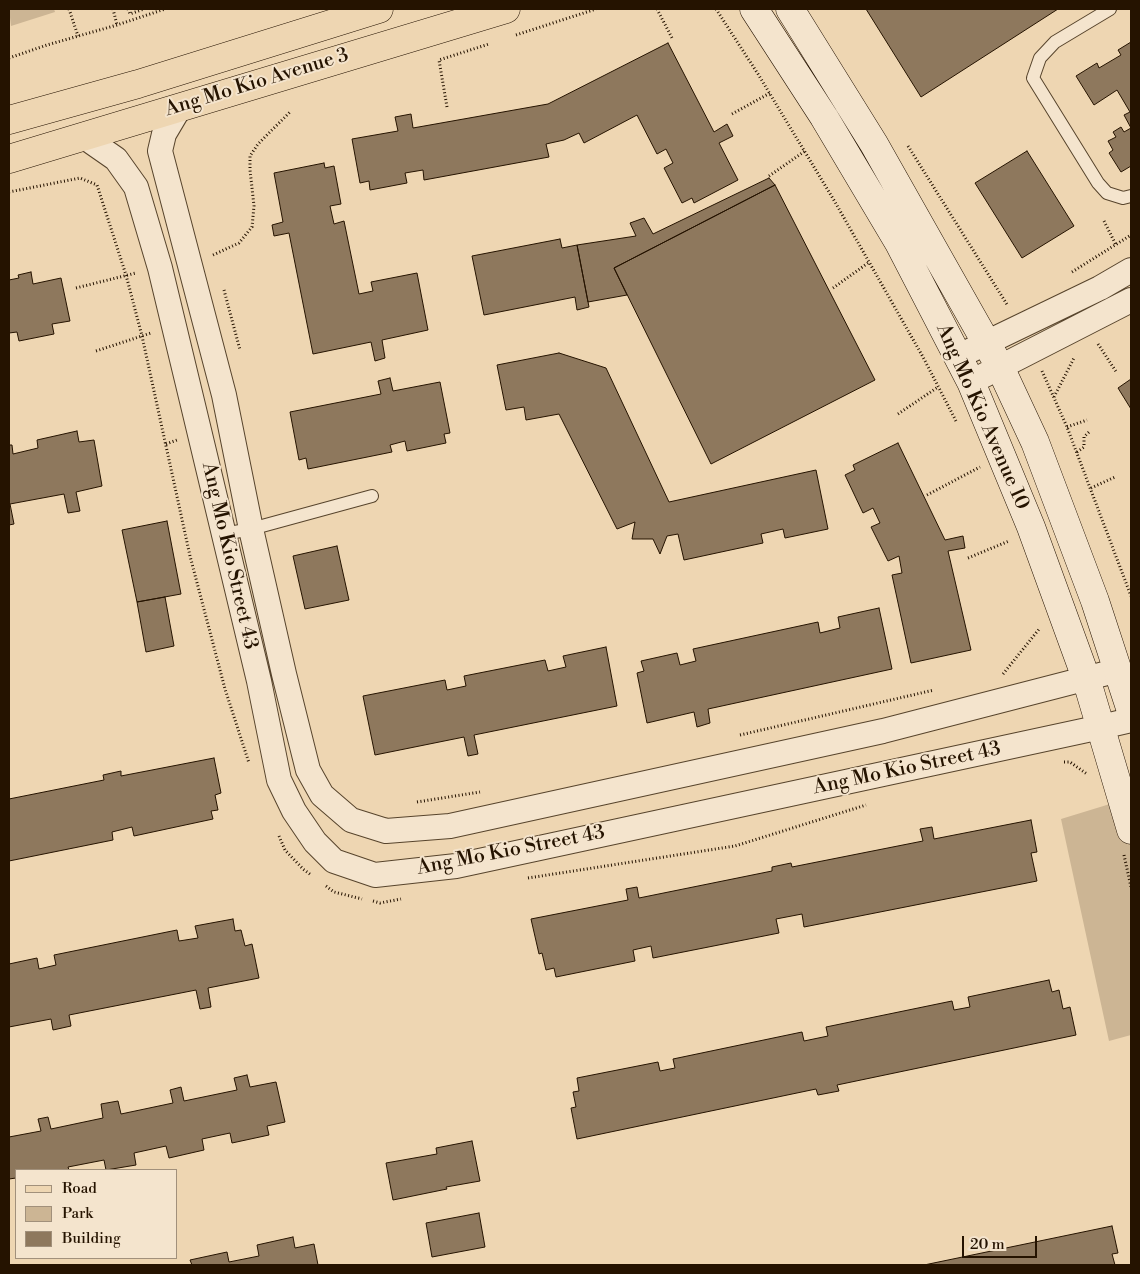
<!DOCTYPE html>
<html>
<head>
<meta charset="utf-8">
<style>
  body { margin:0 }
  #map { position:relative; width:1140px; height:1274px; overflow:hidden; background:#eed6b2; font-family:"Libre Bodoni",serif }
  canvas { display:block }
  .frame { position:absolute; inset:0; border:10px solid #251300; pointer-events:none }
  .legend { position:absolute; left:15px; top:1169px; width:162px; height:90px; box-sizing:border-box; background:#f4e4cd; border:1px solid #a1907b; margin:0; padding:6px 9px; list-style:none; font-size:15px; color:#251300 }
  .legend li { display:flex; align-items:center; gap:10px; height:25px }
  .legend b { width:25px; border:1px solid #a1907b }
  .scale { position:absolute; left:962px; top:1236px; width:75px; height:22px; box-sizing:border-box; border:2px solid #251300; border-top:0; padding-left:6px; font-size:15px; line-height:18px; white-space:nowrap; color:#251300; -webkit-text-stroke:4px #f4e4cd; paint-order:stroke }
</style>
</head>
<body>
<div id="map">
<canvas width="1140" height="1274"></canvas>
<div class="frame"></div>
<ul class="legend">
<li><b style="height:6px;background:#eed6b2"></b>Road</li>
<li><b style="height:14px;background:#ccb594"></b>Park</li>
<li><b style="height:14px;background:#8e785d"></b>Building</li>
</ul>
<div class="scale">20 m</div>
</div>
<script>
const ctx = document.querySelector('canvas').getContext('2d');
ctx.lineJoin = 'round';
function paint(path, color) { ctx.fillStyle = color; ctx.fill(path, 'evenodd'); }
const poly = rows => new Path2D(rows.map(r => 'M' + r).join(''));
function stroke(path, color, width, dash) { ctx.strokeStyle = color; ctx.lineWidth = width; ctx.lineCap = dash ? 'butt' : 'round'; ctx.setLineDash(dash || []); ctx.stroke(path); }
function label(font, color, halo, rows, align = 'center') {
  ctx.font = font + ' "Libre Bodoni",serif'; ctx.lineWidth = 4; ctx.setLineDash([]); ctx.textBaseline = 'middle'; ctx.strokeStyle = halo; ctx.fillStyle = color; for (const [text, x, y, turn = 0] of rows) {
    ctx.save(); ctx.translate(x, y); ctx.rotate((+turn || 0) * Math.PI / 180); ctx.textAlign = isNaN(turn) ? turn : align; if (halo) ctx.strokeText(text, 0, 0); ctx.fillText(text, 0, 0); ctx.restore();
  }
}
const green = poly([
  [9,9,54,9,55,12,11,26],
  [1123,800,1131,830,1131,1035,1109,1041,1061,819]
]);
const building = poly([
  [866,9,1058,9,921,97,866,9],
  [1131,42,1131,166,1121,172,1109,153,1113,150,1108,141,1116,137,1113,132,1121,127,1124,132,1131,128,1124,115,1130,112,1117,90,1094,105,1076,76,1097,63,1099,68,1121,55,1118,50,1131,42],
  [668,43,714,132,727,124,733,136,719,143,738,180,694,203,692,198,682,203,664,168,673,163,666,149,657,154,637,115,584,143,579,133,564,140,546,144,549,157,424,180,423,170,405,173,407,183,370,190,369,181,360,183,352,139,398,131,395,117,411,114,413,128,548,104,668,43],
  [1027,151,1074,226,1022,258,975,183,1027,151],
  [324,163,325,168,334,166,341,204,330,206,334,224,344,221,359,294,373,291,371,282,417,273,428,330,382,340,385,358,375,361,371,342,313,354,289,233,274,236,272,225,283,222,274,173,324,163],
  [769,178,775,185,614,268,627,295,588,302,577,245,636,236,630,223,644,218,653,234,769,178],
  [775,185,875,380,711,464,614,268,775,185],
  [560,239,562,248,577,245,589,307,577,310,575,297,484,315,472,256,560,239],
  [31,272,33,284,61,278,70,321,52,324,54,334,19,341,17,332,9,333,9,280,19,278,18,275,31,272],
  [559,353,606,368,669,502,816,470,828,529,785,538,783,529,761,534,763,543,684,560,678,534,667,536,660,554,653,539,632,539,635,522,617,529,559,414,526,420,524,407,506,410,497,365,559,353],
  [390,378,393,391,440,382,450,433,444,434,446,443,407,451,405,441,390,445,392,452,308,469,306,458,299,460,290,412,381,394,378,381,390,378],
  [1131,379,1131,409,1118,388,1131,379],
  [77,431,79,442,94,440,102,486,76,492,80,511,68,513,64,494,10,504,14,524,9,525,9,445,12,445,13,454,38,448,37,440,77,431],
  [898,443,945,540,963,536,965,548,948,551,971,650,911,663,892,575,902,573,899,556,888,561,871,527,880,523,873,508,863,513,845,475,855,470,853,465,898,443],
  [167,521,181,594,137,602,122,530,167,521],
  [337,546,349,600,305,609,293,556,337,546],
  [165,597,174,646,146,652,137,602,165,597],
  [879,608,892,669,708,709,710,723,697,727,694,712,647,723,637,673,644,671,641,661,677,653,680,665,696,661,693,649,818,622,820,633,840,628,838,617,879,608],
  [606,647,617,706,474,735,478,754,468,756,464,737,375,755,363,696,445,680,447,690,466,686,464,676,545,660,548,671,566,667,563,656,606,647],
  [214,758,221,793,215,795,218,810,211,811,213,819,134,836,132,827,112,832,113,840,9,861,9,799,104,780,103,775,121,771,121,776,214,758],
  [1031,820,1037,852,1031,853,1037,881,804,927,802,914,776,919,779,933,653,958,651,946,633,950,635,961,556,977,554,968,546,970,542,953,539,954,531,919,628,900,626,889,637,887,639,898,772,871,772,867,791,863,792,867,923,841,920,829,932,827,934,839,1031,820],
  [233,919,235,931,241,930,245,946,252,944,259,978,208,988,211,1007,200,1009,196,990,69,1015,71,1026,53,1030,51,1019,9,1027,9,964,37,958,39,969,56,965,54,955,177,930,179,941,198,938,195,926,233,919],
  [1049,980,1052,992,1059,990,1063,1009,1070,1007,1076,1035,837,1085,839,1091,818,1095,816,1089,577,1139,571,1108,576,1107,573,1092,579,1091,577,1078,658,1062,660,1071,675,1068,673,1059,802,1032,804,1041,828,1036,826,1027,952,1001,954,1010,970,1007,968,997,1049,980],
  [247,1075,250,1087,276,1082,285,1122,267,1126,269,1135,232,1143,230,1133,202,1139,204,1150,169,1158,166,1146,134,1153,136,1165,106,1170,104,1160,68,1167,69,1170,16,1170,16,1178,9,1179,9,1137,41,1131,38,1119,48,1117,51,1129,103,1118,101,1104,118,1101,121,1114,173,1103,170,1090,181,1087,184,1101,237,1090,234,1078,247,1075],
  [472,1141,480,1181,446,1187,447,1189,393,1200,386,1163,437,1154,436,1148,472,1141],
  [479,1213,485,1247,432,1257,426,1223,479,1213],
  [1112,1226,1118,1253,1112,1254,1115,1265,924,1265,1112,1226],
  [293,1237,295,1248,314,1244,318,1265,192,1265,190,1260,227,1252,229,1262,259,1256,257,1245,293,1237]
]);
const path = poly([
  [69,9,78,36],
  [113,9,117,25],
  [128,9,130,14,144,9],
  [657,9,672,38],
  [716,9,758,74,835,202,923,357,957,423],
  [516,35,596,9],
  [9,58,47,45,117,25,165,9],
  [447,107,439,60,489,44],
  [732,114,770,93],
  [908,146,1008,306],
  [769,176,805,151],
  [9,192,80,178,97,185,126,275,142,336,190,556,225,689,249,763],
  [1104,221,1116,245],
  [213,255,239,243,252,227,254,206,250,170,250,156,258,144,290,112],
  [1072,272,1131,235],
  [76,288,136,273],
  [833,288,868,263],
  [224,290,240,350],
  [1098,344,1117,373],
  [96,351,151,333],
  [1042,371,1067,427,1131,596],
  [1054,397,1074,358],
  [898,414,938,387],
  [1067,427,1087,420],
  [166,444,177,440],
  [1077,452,1084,447,1084,437,1089,432],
  [1091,488,1115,477],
  [927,495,980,467],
  [968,558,1009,541],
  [1003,674,1040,628],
  [740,735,934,690],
  [1064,762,1070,762,1087,774],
  [417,802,480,792],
  [279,836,285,850,303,869,311,875],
  [1124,855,1131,887],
  [528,878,735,846,866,805],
  [326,886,334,892,362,899],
  [373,901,380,903,401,899]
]);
const service = poly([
  [1110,9,1055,42,1040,58,1033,78,1098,183,1107,193,1123,198,1131,196],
  [224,534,251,529,372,496]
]);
const minor = poly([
  [180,107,164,134,160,151,224,395,251,529,284,674,308,770,322,795,351,820,386,831,450,826,883,731,1119,670],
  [83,136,116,159,136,187,160,268,192,401,259,681,279,780,294,811,315,842,334,861,375,875,456,866,1101,727,1131,720],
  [959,356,1100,288,1131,270],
  [971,382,1131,300]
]);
const secondary = poly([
  [754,9,824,117,899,243,971,382,1031,527,1086,678,1131,830],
  [790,9,874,144,1000,367,1035,442,1095,601,1131,711]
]);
const primary = poly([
  [9,120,138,84,379,9],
  [9,159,506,9]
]);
const streetNames = [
  ["Ang Mo Kio Avenue 3",257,83,-17],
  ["Ang Mo Kio Avenue 10",982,417,66],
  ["Ang Mo Kio Street 43",229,556,77],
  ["Ang Mo Kio Street 43",907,769,-12],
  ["Ang Mo Kio Street 43",511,851,-11]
];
paint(green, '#ccb594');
paint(building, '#8e785d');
stroke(building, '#251300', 1);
stroke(service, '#57442c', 14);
stroke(minor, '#57442c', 26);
stroke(secondary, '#251300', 29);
stroke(primary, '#251300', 29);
stroke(path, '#251300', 3, [1, 2.5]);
stroke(service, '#f4e4cd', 12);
stroke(minor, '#f4e4cd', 24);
stroke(secondary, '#f4e4cd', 28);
stroke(primary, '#eed6b2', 28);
label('20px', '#251300', '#f4e4cd', streetNames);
</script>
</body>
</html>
